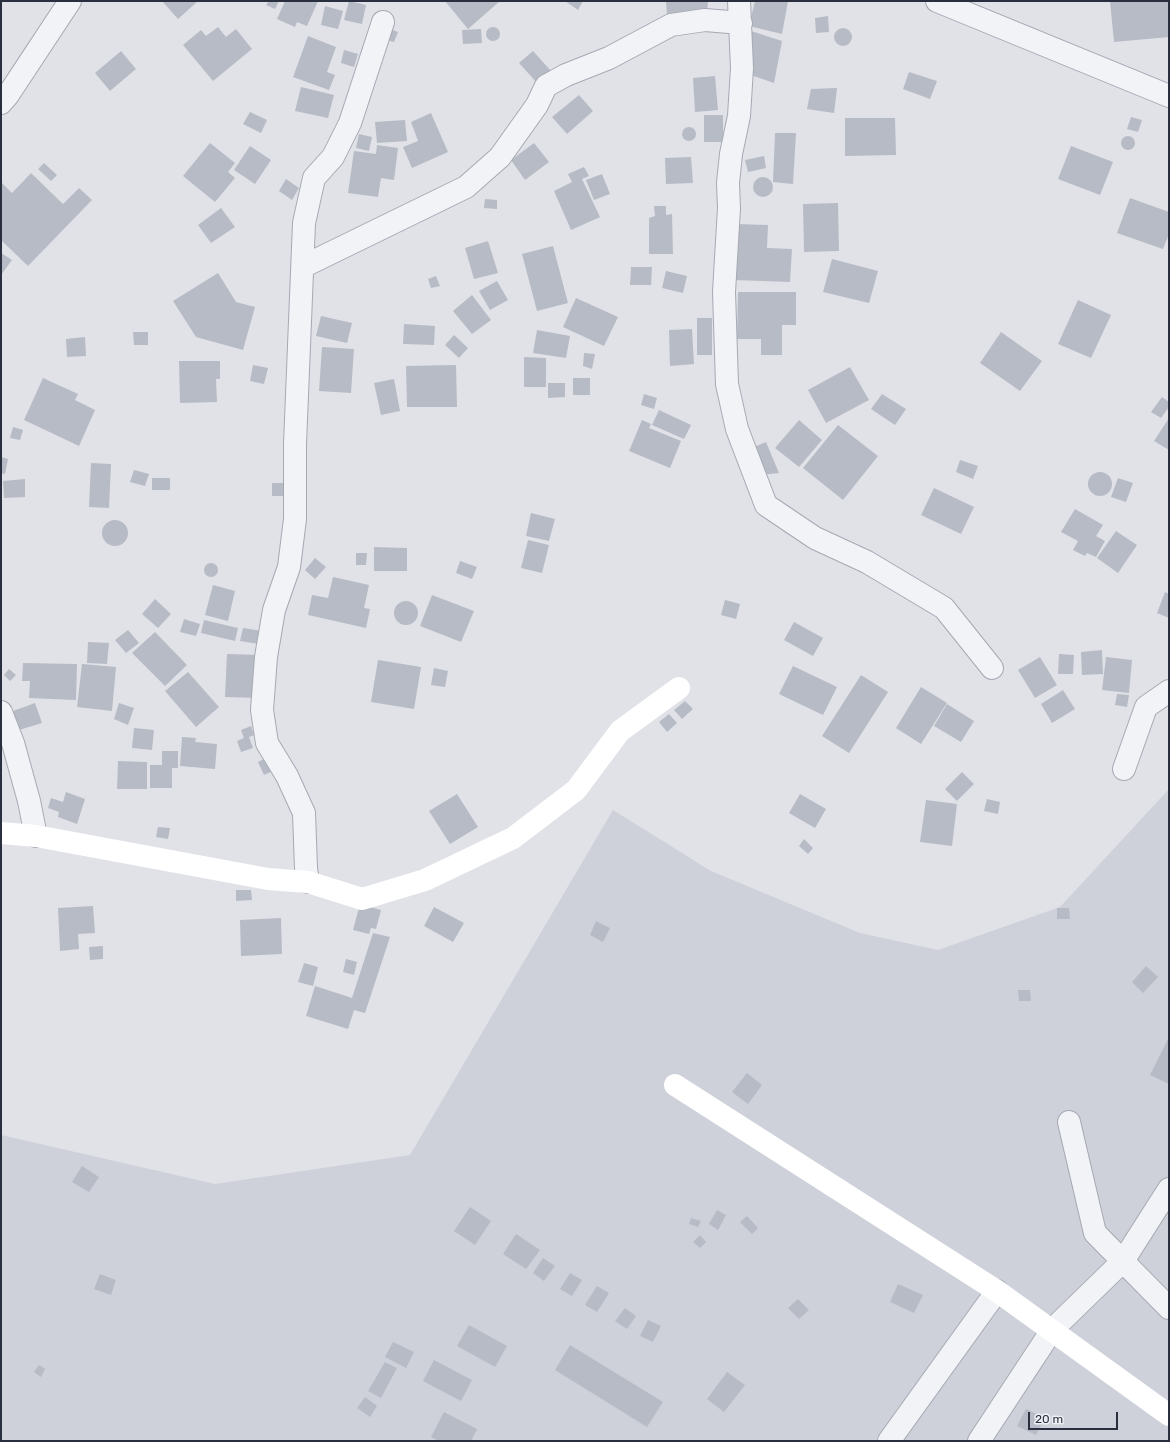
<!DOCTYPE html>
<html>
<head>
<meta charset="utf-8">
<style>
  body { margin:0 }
  #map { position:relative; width:1170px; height:1442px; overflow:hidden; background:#e0e2e8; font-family:Rubik,sans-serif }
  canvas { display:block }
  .frame { position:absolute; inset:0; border:2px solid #292f3e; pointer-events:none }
  .scale { position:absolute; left:1028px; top:1412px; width:90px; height:18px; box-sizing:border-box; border:2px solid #292f3e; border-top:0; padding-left:5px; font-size:12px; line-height:14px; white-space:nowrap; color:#292f3e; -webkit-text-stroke:3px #eff1f6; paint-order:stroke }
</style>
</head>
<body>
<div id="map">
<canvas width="1170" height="1442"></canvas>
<div class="frame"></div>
<div class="scale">20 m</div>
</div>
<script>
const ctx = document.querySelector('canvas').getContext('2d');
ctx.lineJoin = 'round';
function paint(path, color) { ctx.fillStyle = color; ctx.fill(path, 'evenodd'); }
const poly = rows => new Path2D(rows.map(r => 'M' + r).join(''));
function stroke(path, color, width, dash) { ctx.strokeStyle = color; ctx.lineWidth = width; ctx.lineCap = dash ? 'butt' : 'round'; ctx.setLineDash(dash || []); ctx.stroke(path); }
const built = poly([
  [1169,789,1169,1441,1,1441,1,1135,215,1184,410,1155,613,810,711,871,860,933,938,950,1060,907]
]);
const building = poly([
  [162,1,198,1,178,19],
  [269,1,279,1,275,9,266,5],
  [285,1,318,1,307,26,297,22,295,27,277,19],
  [349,1,366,5,362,24,344,20],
  [445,1,500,1,468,29],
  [565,1,583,1,578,10],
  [666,1,708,1,707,15,667,16],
  [755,1,788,1,782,34,749,26],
  [1110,1,1169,1,1169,37,1114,42],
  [325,6,343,11,338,29,321,25],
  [828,16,829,32,816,33,815,18],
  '486 34a7 7 0 1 1 14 0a7 7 0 1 1-14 0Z',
  [218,27,226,37,236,29,252,49,213,81,183,45,201,30,206,36],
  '834 37a9 9 0 1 1 18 0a9 9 0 1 1-18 0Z',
  [390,29,398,32,394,42,386,40],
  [481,29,482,43,463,44,462,30],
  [751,31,782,41,774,83,748,74],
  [308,36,336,47,327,72,335,75,329,90,293,77],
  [344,50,358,54,354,67,341,63],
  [121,51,136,69,110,91,95,73],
  [533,51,552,72,538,84,519,63],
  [909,72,937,81,930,99,903,89],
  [715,76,718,110,695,112,693,78],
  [301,87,334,95,328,118,295,111],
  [837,88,834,113,807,109,811,89],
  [579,95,593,111,567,134,552,117],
  [250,112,267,120,261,133,243,124],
  [431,113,448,152,412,168,403,147,418,141,411,122],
  [704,115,723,115,723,142,704,142],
  [1131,117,1142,120,1138,132,1127,129],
  [845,118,895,118,896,155,845,156],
  [405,120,407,141,377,143,375,122],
  '682 134a7 7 0 1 1 14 0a7 7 0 1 1-14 0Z',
  [775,133,796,133,793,184,773,182],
  [359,134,372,137,369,151,356,148],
  '1121 143a7 7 0 1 1 14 0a7 7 0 1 1-14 0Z',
  [210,143,235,163,228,172,235,178,215,202,183,176],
  [534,143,549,162,525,180,511,160],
  [377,145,398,148,394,180,381,178,378,197,348,193,354,151,376,154],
  [250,146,271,160,255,184,234,170],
  [1071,146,1113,162,1100,195,1058,179],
  [764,156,766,168,748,172,745,160],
  [691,157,693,183,666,184,665,158],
  [44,163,57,175,51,181,38,169],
  [584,167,589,176,582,179,600,217,571,230,554,191,572,182,568,174],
  [31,173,63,204,79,188,92,200,28,266,1,240,1,185,2,183,12,193],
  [602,174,610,194,594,200,586,180],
  '753 187a10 10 0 1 1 20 0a10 10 0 1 1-20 0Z',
  [286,179,299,188,292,200,279,191],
  [1130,198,1169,212,1169,234,1163,249,1117,233],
  [485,199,497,200,497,209,484,208],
  [838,203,839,251,804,252,803,204],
  [654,206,666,206,666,215,672,214,673,254,649,254,649,218,655,216],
  [221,208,235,227,211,243,198,225],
  [736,224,768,225,767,248,792,249,790,282,734,280],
  [488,241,498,273,474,279,465,248],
  [553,246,568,303,537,311,522,254],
  [1,253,12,260,1,275],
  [832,259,878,271,869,303,823,292],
  [631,267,652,267,651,285,630,285],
  [666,271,687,276,683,293,662,288],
  [218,273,236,302,255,307,243,350,196,337,173,301],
  [436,276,440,286,431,288,428,279],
  [497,281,508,300,490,310,479,291],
  [738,292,796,292,796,325,782,325,782,355,761,355,761,339,737,339],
  [472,295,491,320,472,334,453,311],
  [576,298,618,317,604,346,563,327],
  [1078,300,1111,315,1091,358,1058,344],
  [321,316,352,323,347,343,316,336],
  [697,318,712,318,712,355,697,355],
  [404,324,435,326,434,345,403,344],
  [692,329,694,364,670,366,669,330],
  [537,330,570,336,566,358,533,353],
  [133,332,148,332,148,345,134,345],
  [1001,332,1042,361,1020,391,980,363],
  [454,335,468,348,459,358,445,345],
  [85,337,86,356,67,357,66,339],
  [322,347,354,349,351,393,319,391],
  [584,353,595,354,592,369,583,366],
  [524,357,546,358,546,387,524,387],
  [179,361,220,361,220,379,216,379,217,402,180,403],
  [253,365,268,368,264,384,250,381],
  [456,365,457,407,407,407,406,366],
  [850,367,869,400,826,423,808,390],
  [43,378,78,394,75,400,95,410,79,446,24,420],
  [573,378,590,378,590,395,573,395],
  [394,379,400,411,381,415,374,383],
  [548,383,565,383,565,397,548,398],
  [644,394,657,398,654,409,641,405],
  [882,394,906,409,895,425,871,409],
  [1162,397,1169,402,1169,407,1161,418,1151,412],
  [659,410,691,425,684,439,652,425],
  [1169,418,1169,450,1154,441],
  [642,420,651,424,649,428,681,441,670,468,629,451],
  [799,420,822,440,799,467,775,448],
  [838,425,878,456,843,500,803,468],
  [13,427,23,430,20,440,10,438],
  [766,442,779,473,760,475,752,448],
  [1,457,8,459,5,474,1,473],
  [960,460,978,466,973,479,956,472],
  [91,463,111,464,109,508,89,507],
  [134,470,149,474,145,486,130,482],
  '1088 484a12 12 0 1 1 24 0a12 12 0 1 1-24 0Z',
  [152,478,170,478,170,490,152,490],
  [1118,478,1133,483,1126,502,1111,497],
  [25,479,25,497,4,498,3,481],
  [272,483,288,483,288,496,272,496],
  [934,488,974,507,961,534,921,515],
  [1075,509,1103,525,1096,536,1105,541,1096,557,1087,553,1085,556,1073,550,1078,541,1061,532],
  [531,513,555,519,549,541,526,536],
  '102 533a13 13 0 1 1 26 0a13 13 0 1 1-26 0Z',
  [1116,531,1137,545,1118,573,1097,558],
  [528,540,549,545,542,573,521,568],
  [374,547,407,548,407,571,374,571],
  [356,553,367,553,366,565,356,565],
  [315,558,326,567,315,579,305,570],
  [460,561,477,567,472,579,456,573],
  '204 570a7 7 0 1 1 14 0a7 7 0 1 1-14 0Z',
  [333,577,369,585,364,608,370,609,366,628,308,615,312,595,328,598],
  [213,585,235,591,228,621,205,615],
  [1165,592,1169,594,1169,618,1157,613],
  [432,595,474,611,461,642,420,626],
  [155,599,171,614,158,628,142,614],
  [725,600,740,604,736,619,721,615],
  '394 613a12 12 0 1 1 24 0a12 12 0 1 1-24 0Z',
  [184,619,200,624,196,636,180,632],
  [204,620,238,628,235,641,201,633],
  [794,622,823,638,813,656,784,640],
  [243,628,262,631,259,644,240,641],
  [128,630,139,643,126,653,115,640],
  [155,632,187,665,165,686,132,653],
  [88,642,109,643,107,664,87,663],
  [1102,650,1103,674,1082,675,1081,652],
  [227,654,259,655,258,698,225,697],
  [1059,654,1074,655,1073,674,1058,674],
  [1040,657,1057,685,1035,698,1018,670],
  [1106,657,1132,660,1129,693,1102,690],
  [378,660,421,667,414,709,371,702],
  [23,663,77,664,76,700,29,698,30,681,22,681],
  [82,664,116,667,112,711,77,707],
  [793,666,837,687,823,715,779,694],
  [434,668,448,671,445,687,431,685],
  [9,669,16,675,10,681,4,675],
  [188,672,219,707,196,727,165,691],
  [861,675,888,692,849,753,822,736],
  [921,687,947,703,921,744,896,728],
  [1063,690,1075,709,1052,723,1041,704],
  [1117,694,1129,695,1127,707,1115,705],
  [685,701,693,709,682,719,674,710],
  [35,703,42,723,19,730,13,711],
  [119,703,134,708,128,725,114,719],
  [947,704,974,721,961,742,934,726],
  [669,714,677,723,667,732,659,722],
  [251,726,254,735,249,737,253,748,241,752,237,741,244,738,241,730],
  [134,728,154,730,152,750,132,748],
  [182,737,196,738,195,742,217,744,215,769,180,766],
  [162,751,178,751,178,768,172,768,172,788,150,788,150,765,162,765],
  [268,757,275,770,264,775,258,762],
  [118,761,147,762,147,789,117,789],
  [962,772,974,784,957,801,945,789],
  [66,792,85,799,77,824,58,817,59,812,48,808,51,798,63,802],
  [457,794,478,827,450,844,429,811],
  [800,794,826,809,815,828,789,813],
  [987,799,1000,802,998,814,984,811],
  [926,800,957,804,952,846,920,842],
  [158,827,170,828,168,839,156,837],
  [804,839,813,848,808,854,799,846],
  [236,890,251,890,252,900,236,901],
  [360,904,381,910,376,929,371,928,369,934,353,930],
  [93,906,95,933,78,934,79,949,60,951,58,908],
  [434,907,464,923,453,942,424,926],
  [1057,908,1069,908,1070,919,1057,919],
  [281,918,282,954,241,956,240,920],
  [596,921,610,928,603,942,590,935],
  [373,933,390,937,365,1013,354,1010,348,1029,306,1016,315,986,352,998],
  [103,946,103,959,90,960,89,947],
  [346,959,357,962,354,975,343,972],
  [304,963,318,967,313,986,298,982],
  [1146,966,1158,977,1143,993,1132,982],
  [1018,990,1030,990,1031,1001,1019,1001],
  [1169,1037,1169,1084,1150,1075],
  [747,1073,762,1085,748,1104,732,1092],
  [82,1166,99,1177,89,1192,72,1182],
  [470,1207,491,1221,475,1245,454,1231],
  [717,1210,726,1215,718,1230,709,1224],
  [747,1216,758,1228,752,1234,740,1222],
  [691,1218,701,1221,698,1227,689,1224],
  [516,1234,540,1250,526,1269,503,1254],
  [700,1235,706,1242,700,1248,693,1242],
  [543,1258,555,1266,544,1281,533,1273],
  [570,1273,582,1280,572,1296,560,1289],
  [100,1274,116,1280,111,1295,94,1289],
  [898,1284,923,1295,914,1313,890,1302],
  [597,1286,609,1293,597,1312,585,1305],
  [798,1299,809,1310,799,1319,788,1308],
  [625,1308,636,1316,627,1329,615,1321],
  [648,1320,661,1326,653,1342,640,1336],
  [469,1325,507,1346,495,1367,457,1346],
  [393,1342,414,1352,406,1368,385,1357],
  [570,1345,663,1402,647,1427,555,1370],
  [434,1360,472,1380,461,1401,423,1381],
  [385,1362,397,1368,381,1398,368,1391],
  [39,1365,45,1369,41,1377,34,1372],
  [727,1372,745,1385,724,1412,707,1399],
  [365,1397,377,1406,370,1417,357,1408],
  [1026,1409,1045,1418,1036,1435,1017,1426],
  [444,1412,477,1429,471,1441,439,1441,431,1437]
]);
const street = poly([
  [739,1,742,68,739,116,731,154,728,183,729,208,724,292,727,384,737,429,766,505,815,538,867,562,944,608,992,668],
  [937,1,1169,96],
  [1,103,8,95,70,1],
  [304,266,466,187,500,157,537,105,546,86,566,75,609,58,671,25,705,20,741,23],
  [1,712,13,743,29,801,36,836],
  [1124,769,1146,707,1169,691],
  [308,882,306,868,304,813,287,776,267,743,262,710,266,657,274,610,289,567,295,519,295,444,304,223,314,178,333,157,350,123,383,22],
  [1069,1122,1095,1233,1169,1308],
  [889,1441,997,1291],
  [979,1441,1052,1330,1123,1261,1169,1189]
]);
const secondary = poly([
  [1,833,36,836,268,879,308,882,362,899,425,880,513,838,576,790,620,731,679,688],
  [675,1085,997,1291,1169,1415]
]);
paint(built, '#ced1da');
paint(building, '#b7bbc5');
stroke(street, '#a5a9b2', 24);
stroke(street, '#f2f3f7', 22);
stroke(secondary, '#fff', 22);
</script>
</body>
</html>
